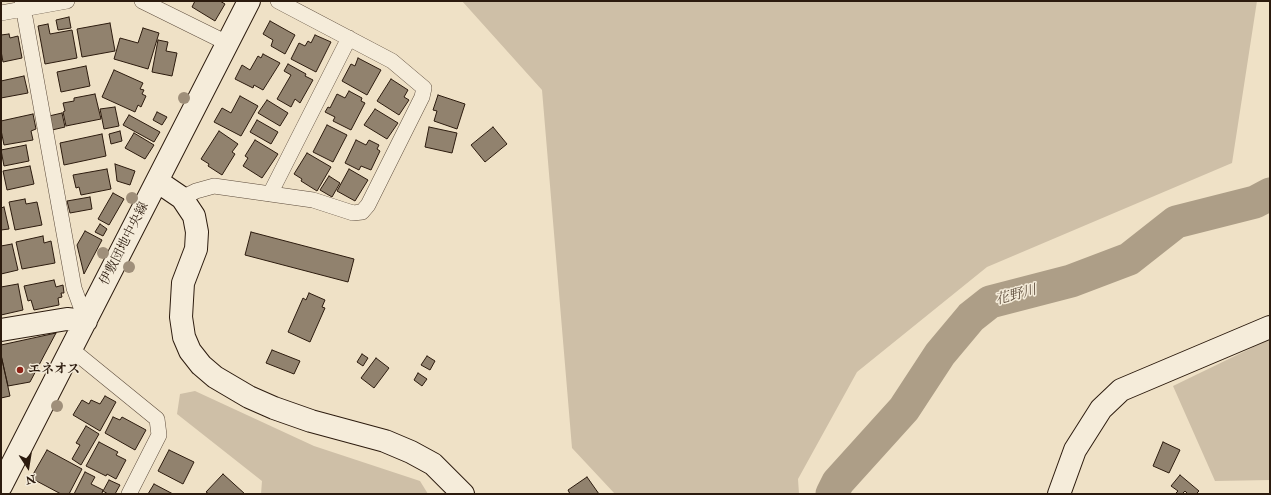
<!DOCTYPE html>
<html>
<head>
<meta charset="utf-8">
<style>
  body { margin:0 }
  #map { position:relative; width:1271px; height:495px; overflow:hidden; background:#efe1c6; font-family:"IM FELL Double Pica",serif }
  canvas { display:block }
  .frame { position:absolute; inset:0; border:2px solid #2c1b0e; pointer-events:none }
  .north { position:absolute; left:8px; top:447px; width:40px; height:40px; -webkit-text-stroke:3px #f5ecda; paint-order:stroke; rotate:168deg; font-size:11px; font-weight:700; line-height:16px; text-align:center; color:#2c1b0e }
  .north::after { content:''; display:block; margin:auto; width:14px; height:18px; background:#2c1b0e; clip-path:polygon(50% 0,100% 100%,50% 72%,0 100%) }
</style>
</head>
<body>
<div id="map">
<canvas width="1271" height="495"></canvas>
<div class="frame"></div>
<div class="north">N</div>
</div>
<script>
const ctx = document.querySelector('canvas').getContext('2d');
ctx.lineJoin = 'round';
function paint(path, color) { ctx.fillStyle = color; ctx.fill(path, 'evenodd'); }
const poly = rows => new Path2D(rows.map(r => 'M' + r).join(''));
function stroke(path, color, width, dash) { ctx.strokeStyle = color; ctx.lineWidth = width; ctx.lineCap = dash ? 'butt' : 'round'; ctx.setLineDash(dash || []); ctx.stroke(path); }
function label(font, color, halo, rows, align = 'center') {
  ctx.font = font + ' "IM FELL Double Pica","Noto Serif JP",serif'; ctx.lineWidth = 3; ctx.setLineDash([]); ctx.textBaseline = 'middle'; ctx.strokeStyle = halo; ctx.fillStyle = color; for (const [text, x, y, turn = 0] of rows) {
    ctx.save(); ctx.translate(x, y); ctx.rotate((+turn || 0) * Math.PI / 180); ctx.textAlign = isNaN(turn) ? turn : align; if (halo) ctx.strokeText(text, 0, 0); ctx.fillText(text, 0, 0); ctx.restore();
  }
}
const green = poly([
  [462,1,1257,1,1232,163,987,267,857,372,798,479,799,494,615,494,572,448,542,90],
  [1270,339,1270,480,1215,481,1173,386],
  [195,391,314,446,420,481,428,494,261,494,262,481,177,414,180,394]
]);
const river = poly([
  [832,494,838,482,904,409,940,354,971,317,990,302,1071,281,1129,259,1176,222,1255,202,1270,194]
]);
const building = poly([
  [195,1,220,1,225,4,215,21,192,7,195,1],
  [69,17,71,28,58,30,56,20,69,17],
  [270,21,295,35,285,54,271,46,273,40,263,34,270,21],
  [110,23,115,51,82,57,77,29,110,23],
  [48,24,50,34,72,30,77,58,45,64,38,26,48,24],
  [143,28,159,33,148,69,114,59,120,38,138,43,143,28],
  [9,34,10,38,18,36,22,58,3,62,1,51,1,35,9,34],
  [315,35,331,42,316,72,291,59,299,43,305,46,308,41,311,43,315,35],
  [158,40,168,42,166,51,177,53,172,76,152,72,158,40],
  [263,54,280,63,263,90,254,85,253,88,235,79,242,65,250,70,258,56,261,58,263,54],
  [358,58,381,70,367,95,342,81,351,64,355,66,358,58],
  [288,64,306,74,305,76,313,80,300,103,295,99,291,107,277,99,291,75,284,71,288,64],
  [86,66,90,86,61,92,57,72,86,66],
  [114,70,143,83,140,89,144,90,142,94,146,96,141,107,138,105,135,112,102,97,114,70],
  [24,76,28,93,1,98,1,81,24,76],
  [391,79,408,90,404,97,409,100,399,115,377,101,391,79],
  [349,91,362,98,361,101,365,103,351,130,333,121,335,117,325,112,328,107,330,108,337,94,345,98,349,91],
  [95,94,101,119,66,126,63,112,65,111,63,103,74,101,74,98,95,94],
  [438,95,465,104,457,129,434,121,437,111,433,110,438,95],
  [240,96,258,106,241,136,214,122,222,108,231,113,240,96],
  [267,100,288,113,280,126,258,113,267,100],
  [115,107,119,126,104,129,100,109,115,107],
  [375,109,398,123,387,139,364,125,375,109],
  [157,112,167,117,162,125,153,120,157,112],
  [62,113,65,127,52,130,49,116,62,113],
  [33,114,36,129,31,131,33,140,4,145,1,130,1,121,33,114],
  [129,115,160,132,154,142,123,125,129,115],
  [257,120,278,132,271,144,250,132,257,120],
  [327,125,347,135,333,162,313,152,327,125],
  [429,127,457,133,452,153,425,147,429,127],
  [493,127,507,144,485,162,471,145,493,127],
  [120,131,122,141,111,144,109,134,120,131],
  [219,131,238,144,232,152,235,154,222,175,208,166,209,164,201,159,219,131],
  [134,133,154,145,145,159,125,148,134,133],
  [102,134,106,156,64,165,60,143,102,134],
  [255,140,278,154,262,178,243,166,248,158,245,156,255,140],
  [356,140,366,145,369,140,379,145,377,149,380,151,371,170,361,166,359,170,345,163,356,140],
  [26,145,29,161,4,166,1,150,26,145],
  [307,153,331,167,317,191,301,181,302,179,294,174,307,153],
  [115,164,135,171,130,185,117,181,115,164],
  [30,166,34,184,7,190,3,171,30,166],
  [107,169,111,189,81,195,79,187,76,188,73,175,107,169],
  [349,169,368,180,355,201,337,191,349,169],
  [329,176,340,183,332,197,320,190,329,176],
  [113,193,124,199,109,225,98,219,113,193],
  [90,197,92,209,70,213,67,201,90,197],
  [25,199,26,204,37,202,42,225,15,230,9,202,25,199],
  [4,207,9,229,1,230,1,208,4,207],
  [100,224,107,229,103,236,95,232,100,224],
  [85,231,102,240,84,274,77,245,85,231],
  [251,232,354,259,348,282,245,255,251,232],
  [43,236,44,243,51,241,55,263,22,269,16,242,43,236],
  [12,244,18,270,1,274,1,246,12,244],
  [54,280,56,287,63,285,64,293,61,293,62,297,58,298,59,305,34,310,31,300,28,301,24,286,54,280],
  [18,284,23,310,1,315,1,287,18,284],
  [309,293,325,300,322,307,325,308,310,342,288,332,303,298,306,300,309,293],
  [56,333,30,382,8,386,1,355,1,345,56,333],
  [272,350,300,361,294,374,266,363,272,350],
  [362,354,368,358,363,366,357,362,362,354],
  [1,355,10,396,1,398,1,355],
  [427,356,435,361,430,370,421,365,427,356],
  [376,358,389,368,374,388,361,378,376,358],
  [418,373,427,379,422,386,414,380,418,373],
  [105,396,116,402,100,431,73,415,82,400,89,404,91,400,100,404,105,396],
  [113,417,120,420,122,417,146,430,135,450,105,433,113,417],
  [86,426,99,434,81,465,72,459,80,445,76,443,86,426],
  [99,442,118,452,116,455,126,460,116,479,107,474,106,476,86,466,99,442],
  [1163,442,1180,450,1169,473,1153,466,1163,442],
  [47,450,82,469,69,494,61,494,31,478,47,450],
  [169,450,194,462,183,484,158,471,169,450],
  [85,472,95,477,91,484,103,490,102,493,105,494,74,494,85,472],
  [223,474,245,494,209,494,206,492,223,474],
  [1180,475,1199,491,1196,494,1188,494,1185,491,1182,494,1175,494,1178,491,1171,486,1180,475],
  [587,477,599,494,570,494,568,490,587,477],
  [109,480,120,485,115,494,108,494,103,491,109,480],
  [154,484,173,494,148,494,154,484]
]);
const street = poly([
  [22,1,74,288,86,321],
  [142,1,227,43],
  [1,13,67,1],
  [270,194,349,38],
  [182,198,196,191,214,186,313,200,353,213,362,212,368,205,422,97,424,88,392,61,278,1],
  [71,349,157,419,159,435,129,494]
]);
const secondary = poly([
  [157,181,182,198,194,216,197,232,196,249,183,283,181,317,184,337,190,351,201,365,215,377,249,397,274,408,311,421,385,441,411,452,433,464,463,494],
  [1,330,67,319,86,321],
  [1,486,249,1],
  [1059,494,1075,450,1101,409,1121,390,1270,327]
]);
const trees = [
  [184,98],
  [132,198],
  [103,253],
  [129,267],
  [57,406]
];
const markers = [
  [20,370,4,"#8f2418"]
];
const streetNames = [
  ["伊敷団地中央線",125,244,-63]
];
const poiNames = [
  ["エネオス",28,370]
];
const waterNames = [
  ["花野川",1016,296,-15]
];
paint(green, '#cebfa7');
stroke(river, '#ad9e87', 33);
paint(building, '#91826e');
stroke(building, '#2c1b0e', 1);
stroke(street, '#5d4c3c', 16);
stroke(secondary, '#2c1b0e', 24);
stroke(street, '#f5ecda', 15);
stroke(secondary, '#f5ecda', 22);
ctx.fillStyle = '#9f8f7a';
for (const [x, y] of trees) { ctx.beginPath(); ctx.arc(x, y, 6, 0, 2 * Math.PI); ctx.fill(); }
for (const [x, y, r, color] of markers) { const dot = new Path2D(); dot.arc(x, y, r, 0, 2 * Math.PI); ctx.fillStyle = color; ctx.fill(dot); stroke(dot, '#f5ecda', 1.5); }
label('13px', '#2c1b0e', '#f5ecda', streetNames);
label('bold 13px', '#2c1b0e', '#f5ecda', poiNames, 'left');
label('italic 14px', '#604f3e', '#f5ecda', waterNames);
</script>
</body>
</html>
